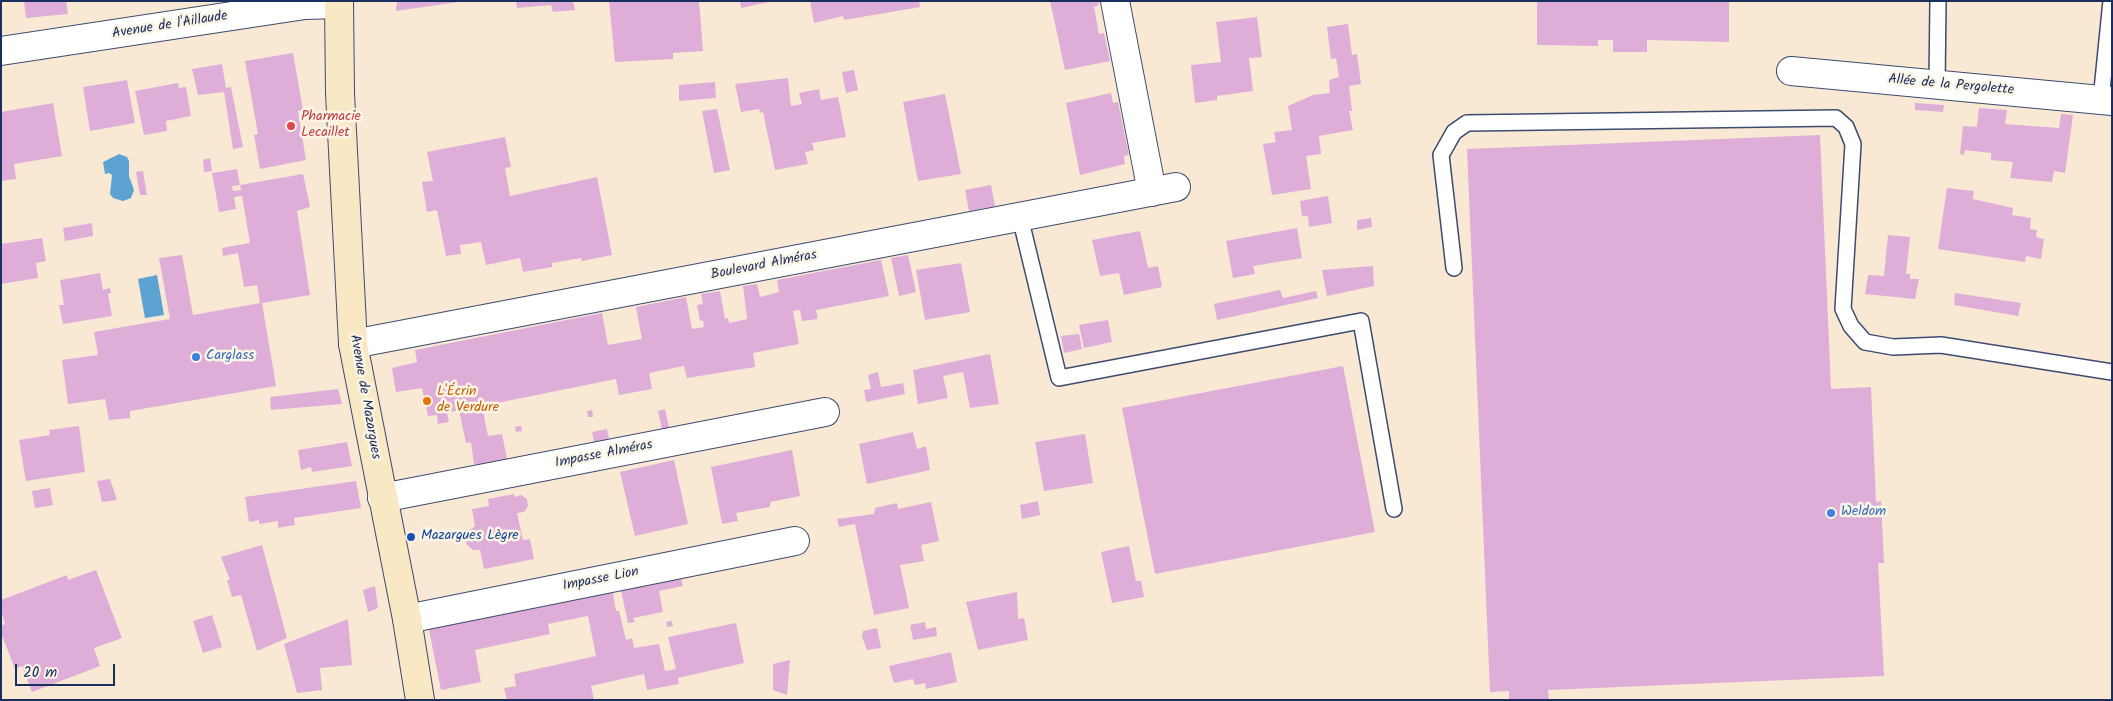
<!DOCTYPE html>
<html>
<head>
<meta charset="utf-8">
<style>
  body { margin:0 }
  #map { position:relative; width:2113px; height:701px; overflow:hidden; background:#f9e9d4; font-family:Kalam,sans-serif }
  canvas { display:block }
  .frame { position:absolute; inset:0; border:2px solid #1b2f5e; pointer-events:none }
  .scale { position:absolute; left:15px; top:664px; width:100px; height:22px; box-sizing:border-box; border:2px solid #1b2f5e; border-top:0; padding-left:6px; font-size:15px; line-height:18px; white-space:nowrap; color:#1b2f5e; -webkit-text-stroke:4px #fcf5e5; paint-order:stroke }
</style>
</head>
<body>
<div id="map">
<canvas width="2113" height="701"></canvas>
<div class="frame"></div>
<div class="scale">20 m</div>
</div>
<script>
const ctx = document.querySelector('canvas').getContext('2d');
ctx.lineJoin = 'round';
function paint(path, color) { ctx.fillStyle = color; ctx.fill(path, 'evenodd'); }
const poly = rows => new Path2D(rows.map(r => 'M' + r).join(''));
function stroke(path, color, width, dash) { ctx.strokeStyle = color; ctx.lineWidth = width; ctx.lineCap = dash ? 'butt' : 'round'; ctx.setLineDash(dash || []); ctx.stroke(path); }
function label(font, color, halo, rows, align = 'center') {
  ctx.font = font + ' Kalam,sans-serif'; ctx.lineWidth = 5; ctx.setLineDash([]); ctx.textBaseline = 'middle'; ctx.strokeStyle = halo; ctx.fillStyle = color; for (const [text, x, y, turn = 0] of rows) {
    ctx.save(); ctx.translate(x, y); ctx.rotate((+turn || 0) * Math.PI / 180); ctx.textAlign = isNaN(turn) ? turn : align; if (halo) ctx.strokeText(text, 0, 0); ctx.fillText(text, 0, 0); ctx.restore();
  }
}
const water = poly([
  [119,154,127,157,129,161,129,176,134,190,131,198,123,201,113,198,110,194,112,175,109,173,105,174,103,162],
  [157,275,164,315,145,318,138,279]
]);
const building = poly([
  [24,1,66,1,68,14,26,18],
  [397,1,459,1,459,2,396,11],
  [516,1,573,1,575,10,553,12,551,5,517,8],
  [609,1,699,1,703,51,673,53,673,59,615,62],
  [740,1,769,1,769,2,741,8],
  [810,1,919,1,920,7,844,20,843,16,814,23],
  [1050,1,1098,1,1099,5,1094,7,1099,34,1104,33,1110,61,1065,70],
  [1537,1,1729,1,1729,42,1647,40,1647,52,1613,52,1613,40,1598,40,1598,46,1537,45],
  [1257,17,1262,57,1249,58,1253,91,1217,96,1217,100,1195,103,1191,65,1221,62,1216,22],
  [1348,24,1352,55,1357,54,1361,84,1349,86,1352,111,1349,111,1353,130,1319,136,1321,154,1306,156,1311,189,1272,195,1263,144,1276,142,1274,132,1292,130,1288,106,1313,95,1330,93,1329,80,1339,77,1336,58,1331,59,1327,27],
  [293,53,303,110,298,111,306,160,260,169,254,135,258,134,245,61],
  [222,64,226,88,231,87,243,147,233,149,224,92,198,95,192,69],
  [854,70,858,90,846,93,842,72],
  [788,78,791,106,802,104,799,93,819,89,821,100,838,97,846,137,812,143,814,150,805,152,808,164,775,170,763,112,760,113,759,109,741,112,735,84],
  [127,80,135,123,90,131,83,87],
  [715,82,716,98,679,101,679,85],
  [178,83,179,88,186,87,191,116,166,121,167,131,144,135,135,91],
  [1111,93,1113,103,1118,102,1129,155,1124,156,1125,164,1080,175,1066,103],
  [945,94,961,174,918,181,903,102],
  [53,103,62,156,14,164,16,179,1,181,1,112],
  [1915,103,1944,105,1943,112,1915,110],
  [1979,108,2007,110,2005,124,2059,128,2061,114,2073,115,2065,173,2054,171,2052,182,2010,178,2013,162,1991,160,1991,153,1965,150,1964,155,1960,154,1963,126,1977,127],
  [717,109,730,170,714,173,702,111],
  [1820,135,1831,389,1871,387,1876,502,1881,501,1884,563,1878,563,1884,676,1548,690,1549,700,1509,700,1509,691,1490,692,1467,149],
  [505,137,511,167,505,168,510,196,597,177,612,255,582,261,581,258,552,263,552,267,523,272,520,258,486,265,481,242,460,245,461,254,446,256,437,210,427,212,422,182,433,181,427,152],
  [210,158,212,171,204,172,203,160],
  [237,169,240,185,232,186,233,191,241,190,240,185,303,174,310,207,297,211,310,295,262,303,276,386,130,411,130,418,109,420,105,399,68,404,62,360,98,355,94,332,170,319,159,258,182,255,193,315,260,303,257,285,244,287,238,253,223,256,222,248,250,243,242,196,234,197,236,209,219,212,212,173],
  [143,171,147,195,140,195,136,172],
  [991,185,995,206,969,211,965,190],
  [1947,188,1974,191,1973,199,2013,208,2012,215,2031,218,2030,229,2037,230,2036,237,2044,239,2041,259,2026,256,2025,262,1938,249],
  [1328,196,1332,223,1309,227,1308,216,1302,216,1300,201],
  [1371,218,1372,227,1357,230,1357,220],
  [92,223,93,236,65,241,63,228],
  [1297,228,1302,258,1253,266,1255,274,1233,278,1226,241],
  [1140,231,1148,268,1158,266,1162,287,1124,295,1119,273,1100,276,1092,240],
  [1888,235,1910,237,1906,274,1910,274,1910,279,1919,279,1915,299,1865,294,1868,275,1884,276],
  [42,238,46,261,36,263,38,278,1,284,1,244],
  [908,255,916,292,899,296,891,258],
  [881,260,889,296,816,310,818,319,802,321,800,310,793,311,799,344,753,353,755,367,687,378,684,366,649,373,652,389,619,395,616,379,482,406,488,436,502,434,507,459,492,462,494,467,474,464,471,442,466,443,459,410,447,413,449,422,438,424,437,415,428,416,422,388,396,392,392,368,417,362,415,350,602,313,608,345,642,339,636,307,686,297,692,329,704,327,703,320,700,321,697,305,703,304,701,294,720,291,725,319,728,318,729,323,747,319,743,286,757,284,760,297,779,292,777,280],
  [961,263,970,312,925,320,916,270],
  [1373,266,1374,286,1327,296,1322,270],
  [100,273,103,290,110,288,111,293,108,294,112,316,63,324,59,305,64,305,60,280],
  [1280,290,1283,298,1316,291,1318,298,1217,320,1214,304],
  [1955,293,2021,303,2018,316,1954,305],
  [1108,320,1112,342,1084,348,1079,325],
  [1079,334,1082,349,1064,353,1061,336],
  [990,354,999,404,970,408,963,372,943,376,948,398,918,404,913,370],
  [1343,366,1375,532,1155,574,1122,408],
  [878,372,881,387,903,383,905,394,866,402,864,390,871,389,868,375],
  [338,389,342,404,271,410,270,397],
  [665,409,670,432,663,434,658,411],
  [592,410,593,417,588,417,587,411],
  [79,426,85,472,26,481,19,440,50,435,49,430],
  [521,426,522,431,516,432,515,427],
  [607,429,610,443,595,447,592,432],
  [913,432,917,449,926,446,930,470,867,484,859,444],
  [1085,434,1093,483,1044,491,1035,442],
  [347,442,352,466,312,472,311,467,301,470,298,450],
  [792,450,800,496,770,502,770,507,736,513,738,521,722,524,711,467],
  [674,460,688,524,635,536,620,472],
  [110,479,117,500,102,502,97,481],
  [356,481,361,508,294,518,295,525,278,528,278,521,259,524,259,520,249,522,245,497],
  [50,488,53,505,35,508,32,491],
  [514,494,514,497,521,495,527,499,528,506,524,512,517,513,523,540,530,539,534,559,484,569,480,550,473,550,467,545,465,539,467,532,475,526,472,509,489,506,488,499],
  [1038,501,1040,515,1022,519,1020,505],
  [931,502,939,541,921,545,924,561,900,565,909,608,874,615,855,524,839,527,837,519,874,514,875,508,897,503,898,509],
  [262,545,287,638,257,651,241,595,232,597,227,580,230,580,221,557],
  [1129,546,1136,581,1141,581,1144,597,1112,603,1101,552],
  [679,569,683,586,659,591,663,612,633,618,635,622,628,623,619,581],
  [96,570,122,638,94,648,100,666,32,692,22,666,15,669,1,633,1,626,5,624,1,611,1,600,67,575,68,580],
  [611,582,616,611,619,611,626,640,632,638,634,648,659,644,665,671,676,669,668,637,736,623,744,663,678,678,679,684,647,690,644,674,591,686,594,700,507,700,504,688,516,686,514,674,596,656,588,616,548,624,550,634,475,650,481,682,441,690,427,620],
  [375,586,378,608,368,612,363,590],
  [1017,592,1018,619,1024,618,1028,640,978,650,966,602],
  [212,615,222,647,203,653,193,621],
  [348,619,352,665,320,668,322,690,297,693,284,644],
  [672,621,673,626,667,627,666,622],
  [925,622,926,629,936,627,937,636,913,640,910,625],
  [877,628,881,648,867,650,862,637,863,631],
  [951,652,957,682,926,689,925,683,915,685,913,679,894,683,889,666],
  [790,660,787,695,773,690,773,664]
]);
const lane = poly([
  [1937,85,1938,1],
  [2101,100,2111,1],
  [1020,217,1059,378,1361,321,1394,509],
  [1454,268,1441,155,1454,132,1467,123,1836,118,1846,127,1853,144,1843,309,1851,326,1865,342,1893,347,1941,345,2112,372]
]);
const street = poly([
  [1115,1,1152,192],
  [1,51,305,5,339,4],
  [1791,71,2112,101],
  [353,344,1176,187],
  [382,498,825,412],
  [407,619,795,541]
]);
const secondary = poly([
  [339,1,340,93,353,344,407,619,420,700]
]);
const markers = [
  [291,126,5,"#e0444e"],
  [196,357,5,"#3f7fe0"],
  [427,401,5,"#e8710a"],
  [1831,513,5,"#3f7fe0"],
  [411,537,5,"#1a4fb4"]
];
const streetNames = [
  ["Avenue de l'Aillaude",170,26,-9],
  ["Allée de la Pergolette",1951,86,5],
  ["Boulevard Alméras",764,266,-11],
  ["Avenue de Mazargues",364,397,80],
  ["Impasse Alméras",604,455,-11],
  ["Impasse Lion",601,580,-11]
];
const healthNames = [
  ["Pharmacie",301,118],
  ["Lecaillet",301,134]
];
const shopNames = [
  ["Carglass",206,357],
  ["Weldom",1841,513]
];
const foodNames = [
  ["L'Écrin",437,393],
  ["de Verdure",437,409]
];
const transitNames = [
  ["Mazargues Lègre",421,537]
];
paint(water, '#5ca2d2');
paint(building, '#deaed8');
stroke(lane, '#3c4b70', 18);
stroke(street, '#3c4b70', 30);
stroke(secondary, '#3c4b70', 30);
stroke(lane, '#fff', 15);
stroke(street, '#fff', 28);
stroke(secondary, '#f8e8c3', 28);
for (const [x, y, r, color] of markers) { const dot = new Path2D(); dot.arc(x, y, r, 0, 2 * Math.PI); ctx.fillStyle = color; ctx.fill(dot); stroke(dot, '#fcf5e5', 2); }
label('14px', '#1b2f5e', '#fcf5e5', streetNames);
label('14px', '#be3a42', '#fcf5e5', healthNames, 'left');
label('14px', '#366cbe', '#fcf5e5', shopNames, 'left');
label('14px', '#c56008', '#fcf5e5', foodNames, 'left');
label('14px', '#164399', '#fcf5e5', transitNames, 'left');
</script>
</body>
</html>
